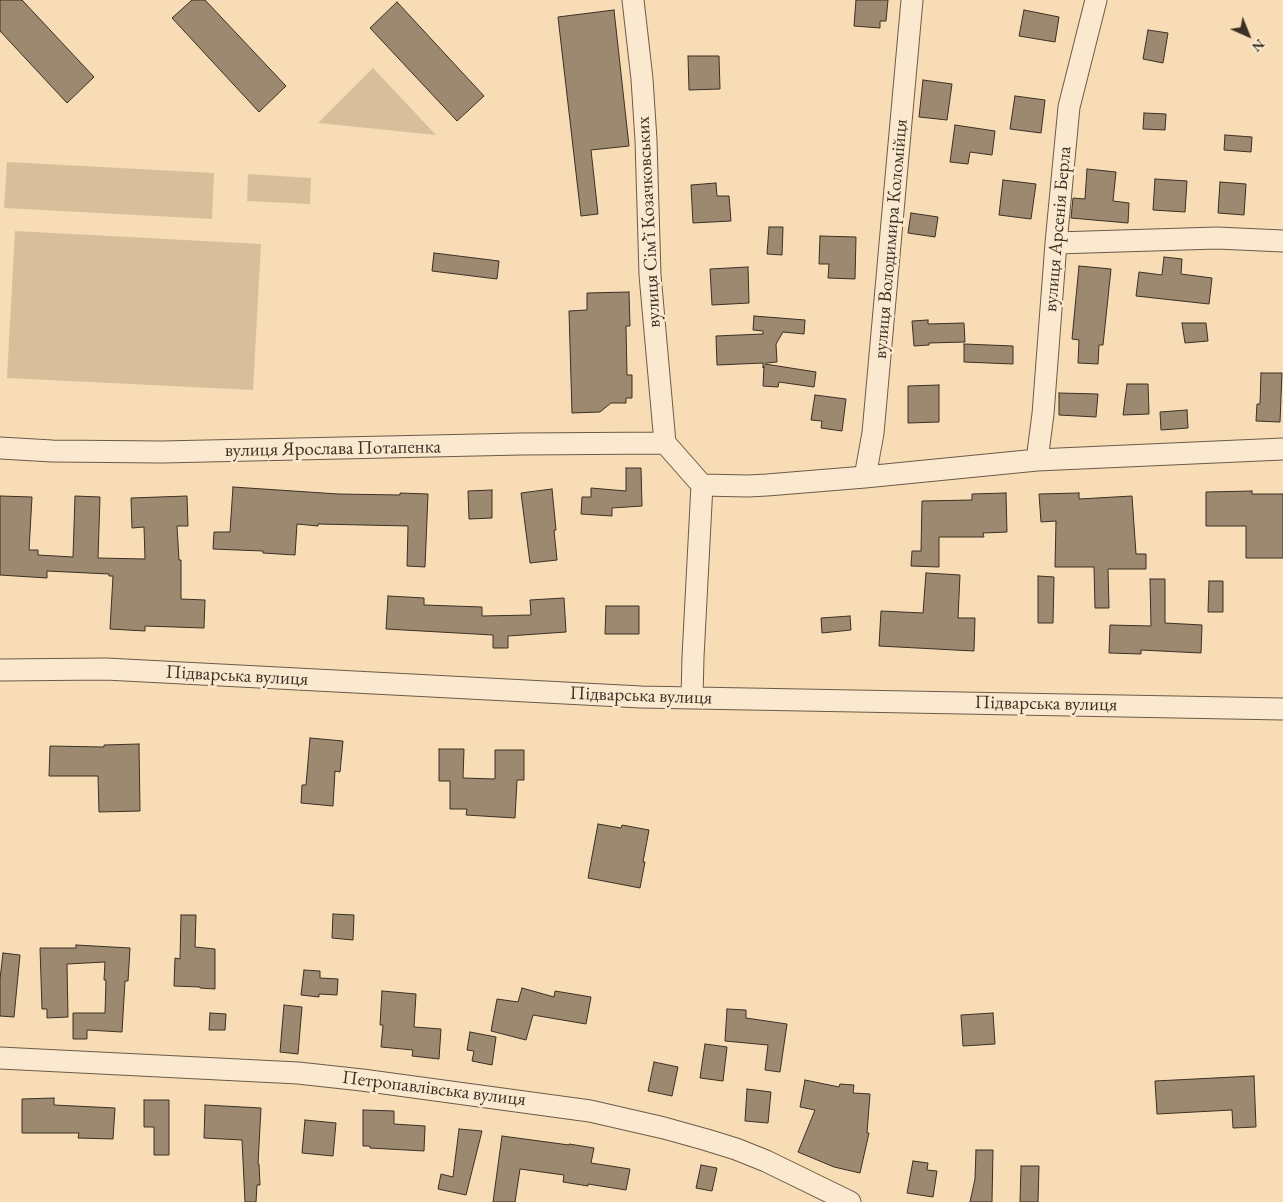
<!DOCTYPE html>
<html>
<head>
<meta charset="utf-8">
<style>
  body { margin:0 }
  #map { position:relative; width:1283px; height:1202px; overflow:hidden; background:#f8dcb5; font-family:"EB Garamond",serif }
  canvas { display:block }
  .north { position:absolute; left:1223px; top:10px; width:50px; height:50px; -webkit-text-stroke:4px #fae8cf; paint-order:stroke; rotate:136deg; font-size:14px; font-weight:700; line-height:20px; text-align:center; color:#3a3024 }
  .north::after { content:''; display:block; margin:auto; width:18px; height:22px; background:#3a3024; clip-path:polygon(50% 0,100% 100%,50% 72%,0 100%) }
</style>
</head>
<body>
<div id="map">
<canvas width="1283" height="1202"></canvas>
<div class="north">N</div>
</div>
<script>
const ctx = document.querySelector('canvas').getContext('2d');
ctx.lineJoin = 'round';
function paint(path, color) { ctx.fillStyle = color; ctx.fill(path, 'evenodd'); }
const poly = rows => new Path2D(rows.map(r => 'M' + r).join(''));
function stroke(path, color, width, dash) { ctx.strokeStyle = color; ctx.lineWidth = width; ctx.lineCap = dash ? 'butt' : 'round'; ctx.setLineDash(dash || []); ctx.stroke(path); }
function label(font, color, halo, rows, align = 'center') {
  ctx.font = font + ' "EB Garamond",serif'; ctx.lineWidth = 5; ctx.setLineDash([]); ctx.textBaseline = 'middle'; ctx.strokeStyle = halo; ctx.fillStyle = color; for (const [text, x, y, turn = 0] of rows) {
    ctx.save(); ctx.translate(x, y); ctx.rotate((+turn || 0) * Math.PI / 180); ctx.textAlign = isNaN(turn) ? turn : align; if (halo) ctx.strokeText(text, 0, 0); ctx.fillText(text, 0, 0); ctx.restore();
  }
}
const green = poly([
  [373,68,436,135,318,123],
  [7,162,214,173,212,219,4,208],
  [248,174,311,178,310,204,247,201],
  [15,231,261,244,253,390,7,378]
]);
const building = poly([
  [0,0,22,0,94,77,67,103,0,31,0,0],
  [192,0,205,0,286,86,259,112,172,18,192,0],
  [856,0,888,0,886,21,880,21,880,28,854,26,856,0],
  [397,2,484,96,457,121,370,28,397,2],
  [614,10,629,146,591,150,598,214,581,216,558,17,614,10],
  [1024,10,1059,17,1055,42,1019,36,1024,10],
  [1148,30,1168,33,1163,63,1143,59,1148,30],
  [688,56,719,56,720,89,689,90,688,56],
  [923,80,952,84,947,120,919,117,923,80],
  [1015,96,1045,100,1041,133,1010,129,1015,96],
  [1144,113,1166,114,1165,130,1143,129,1144,113],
  [955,125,995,131,992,155,970,152,968,164,950,162,955,125],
  [1225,135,1252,137,1251,152,1224,150,1225,135],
  [1087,169,1116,172,1113,201,1129,203,1128,223,1071,218,1073,198,1085,199,1087,169],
  [1155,179,1187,181,1185,212,1153,210,1155,179],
  [1003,180,1036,184,1031,219,999,215,1003,180],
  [1220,182,1246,184,1244,215,1218,213,1220,182],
  [716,183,717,196,729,196,731,221,693,223,691,185,716,183],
  [911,213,938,217,935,237,908,233,911,213],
  [769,227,783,227,782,255,767,254,769,227],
  [820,236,856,237,855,279,828,278,829,264,819,264,820,236],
  [434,253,499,261,497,279,432,271,434,253],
  [1164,257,1182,259,1181,274,1212,278,1209,304,1136,296,1139,272,1162,275,1164,257],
  [1079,266,1111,269,1103,345,1099,345,1098,364,1078,363,1079,340,1072,339,1079,266],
  [748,267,749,303,712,305,710,269,748,267],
  [629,292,630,326,626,326,627,375,632,375,632,398,626,398,626,403,611,403,600,412,572,413,569,311,587,310,587,293,629,292],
  [754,316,805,320,804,334,783,332,776,344,777,362,766,363,765,364,816,372,814,387,779,382,778,387,763,386,764,366,763,368,763,363,717,365,716,336,763,334,763,331,753,330,754,316],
  [928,320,928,324,964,323,965,342,929,343,929,345,914,346,912,321,928,320],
  [1182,323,1206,323,1208,341,1185,343,1182,323],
  [964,344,1013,346,1013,364,964,362,964,344],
  [1261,373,1282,373,1280,422,1256,421,1257,404,1260,404,1261,373],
  [1127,384,1148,384,1149,414,1123,415,1127,384],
  [939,385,939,422,908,423,908,386,939,385],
  [1059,393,1098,394,1096,417,1059,415,1059,393],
  [815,395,846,399,842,431,821,428,822,421,811,420,815,395],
  [1187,410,1188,428,1161,430,1160,412,1187,410],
  [626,468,641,468,642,506,612,508,612,516,581,514,582,497,591,497,591,488,626,491,626,468],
  [233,487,338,494,400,495,400,493,428,494,425,567,407,566,408,526,318,524,318,526,297,524,295,555,263,553,263,551,213,549,214,532,230,532,233,487],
  [552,489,556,530,554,530,557,560,530,563,521,493,552,489],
  [492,490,492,518,469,519,468,491,492,490],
  [1252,491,1252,494,1283,494,1283,558,1246,558,1246,526,1206,526,1206,492,1252,491],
  [1006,493,1007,532,983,533,984,537,939,537,939,567,911,566,912,551,921,551,922,501,972,500,972,494,1006,493],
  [1079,493,1079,499,1132,496,1136,554,1146,554,1146,569,1108,569,1109,608,1095,608,1094,567,1055,567,1056,521,1041,522,1039,494,1079,493],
  [0,496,32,497,29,550,38,550,38,555,73,557,75,496,100,497,98,558,145,559,144,527,132,528,131,498,187,496,188,526,177,526,179,560,181,560,181,599,205,600,204,628,145,626,145,631,110,629,113,576,109,576,109,574,47,571,47,578,0,575,0,496],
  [926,573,960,575,958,618,975,618,974,651,879,646,881,611,923,613,926,573],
  [1038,576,1054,577,1053,623,1038,623,1038,576],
  [1150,579,1165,579,1165,623,1202,625,1201,653,1141,650,1141,654,1109,653,1110,625,1151,626,1150,579],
  [1209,581,1223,581,1223,612,1208,612,1209,581],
  [388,596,424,598,424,605,482,607,482,616,531,615,530,600,564,598,566,632,508,636,508,648,493,648,493,635,386,629,388,596],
  [606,606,639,606,639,634,605,634,606,606],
  [850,616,851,630,822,633,821,618,850,616],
  [310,738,343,741,340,772,335,771,333,806,301,803,302,785,306,785,310,738],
  [139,744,140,811,99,812,98,776,49,776,50,746,104,747,104,745,139,744],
  [439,749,464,749,463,778,495,779,495,750,524,750,524,780,517,780,515,818,466,815,467,809,450,809,450,781,439,781,439,749],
  [598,824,621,828,622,825,649,830,643,862,645,862,640,888,588,878,598,824],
  [333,914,354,915,353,940,332,938,333,914],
  [181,915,196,915,195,947,215,949,215,989,200,988,200,987,174,986,175,958,180,959,181,915],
  [76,945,130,948,128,981,125,981,122,1032,87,1030,87,1039,73,1039,73,1013,105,1013,106,980,104,980,105,962,67,964,68,1017,47,1018,47,1009,42,1009,40,948,76,948,76,945],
  [3,953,20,955,14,1017,0,1016,0,979,3,953],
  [304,970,320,971,320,978,338,979,337,995,319,994,319,997,301,995,304,970],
  [522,988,554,997,555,991,591,997,586,1024,533,1015,526,1040,491,1031,497,999,518,1002,522,988],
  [382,991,416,994,414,1027,441,1029,439,1059,412,1056,413,1050,381,1047,383,1025,380,1025,382,991],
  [284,1005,302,1007,298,1054,280,1052,284,1005],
  [727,1009,746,1010,746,1018,787,1024,780,1072,765,1070,768,1045,725,1041,727,1009],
  [210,1013,226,1014,225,1030,209,1030,210,1013],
  [993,1013,995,1044,963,1046,961,1015,993,1013],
  [470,1032,496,1037,492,1065,472,1061,474,1051,467,1050,470,1032],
  [705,1044,727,1047,723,1081,700,1078,705,1044],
  [654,1062,678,1067,672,1096,648,1091,654,1062],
  [1254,1076,1256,1127,1233,1128,1232,1110,1157,1114,1155,1081,1254,1076],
  [805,1080,839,1087,840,1084,854,1085,853,1093,870,1094,867,1133,869,1133,860,1173,834,1167,798,1152,815,1110,800,1107,805,1080],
  [747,1089,771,1092,768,1123,745,1121,747,1089],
  [54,1098,54,1105,115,1108,113,1139,78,1138,79,1133,22,1133,22,1099,54,1098],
  [144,1100,169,1100,169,1155,154,1155,154,1127,144,1127,144,1100],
  [205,1105,261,1108,258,1164,259,1164,260,1185,257,1185,256,1202,245,1202,242,1140,204,1138,205,1105],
  [363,1110,394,1111,394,1124,425,1126,424,1151,370,1148,370,1146,363,1146,363,1110],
  [305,1120,336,1123,333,1156,302,1153,305,1120],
  [459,1129,482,1131,466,1195,438,1189,441,1174,453,1177,459,1129],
  [502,1136,569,1145,569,1144,594,1148,591,1163,630,1169,626,1190,588,1184,588,1186,563,1182,564,1175,520,1169,515,1202,493,1202,502,1136],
  [976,1150,993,1150,992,1202,970,1202,975,1179,976,1150],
  [913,1161,928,1163,927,1170,937,1171,933,1197,907,1193,913,1161],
  [701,1165,717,1168,712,1191,696,1188,701,1165],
  [1021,1166,1039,1166,1038,1202,1020,1202,1021,1166]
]);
const minor = poly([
  [633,0,642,79,646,140,650,275,665,443],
  [1056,243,1217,238,1283,241],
  [665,443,702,485,693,657,692,698],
  [0,448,52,451,162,452,521,444,665,443],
  [1037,460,1043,414,1056,243,1069,107,1096,0],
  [865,477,873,433,912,0],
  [702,485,748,486,767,485,865,477,1037,460,1283,449],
  [0,670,106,669,641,697,1283,709],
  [0,1058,298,1073,362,1080,590,1111,664,1128,707,1140,736,1149,766,1161,850,1202]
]);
const streetNames = [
  ["вулиця Сімʼї Козачковських",649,222,-93],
  ["вулиця Арсенія Берла",1058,229,-85],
  ["вулиця Володимира Коломійця",891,239,-85],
  ["вулиця Ярослава Потапенка",333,449,-1],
  ["Підварська вулиця",237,676,3],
  ["Підварська вулиця",641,696,2],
  ["Підварська вулиця",1046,704,1],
  ["Петропавлівська вулиця",434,1089,7]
];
paint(green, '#d8bf9c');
paint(building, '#9d896f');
stroke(building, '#3a3024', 1);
stroke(minor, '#6a5b48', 23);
stroke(minor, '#fae8cf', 21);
label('19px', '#3a3024', '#fae8cf', streetNames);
</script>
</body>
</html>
